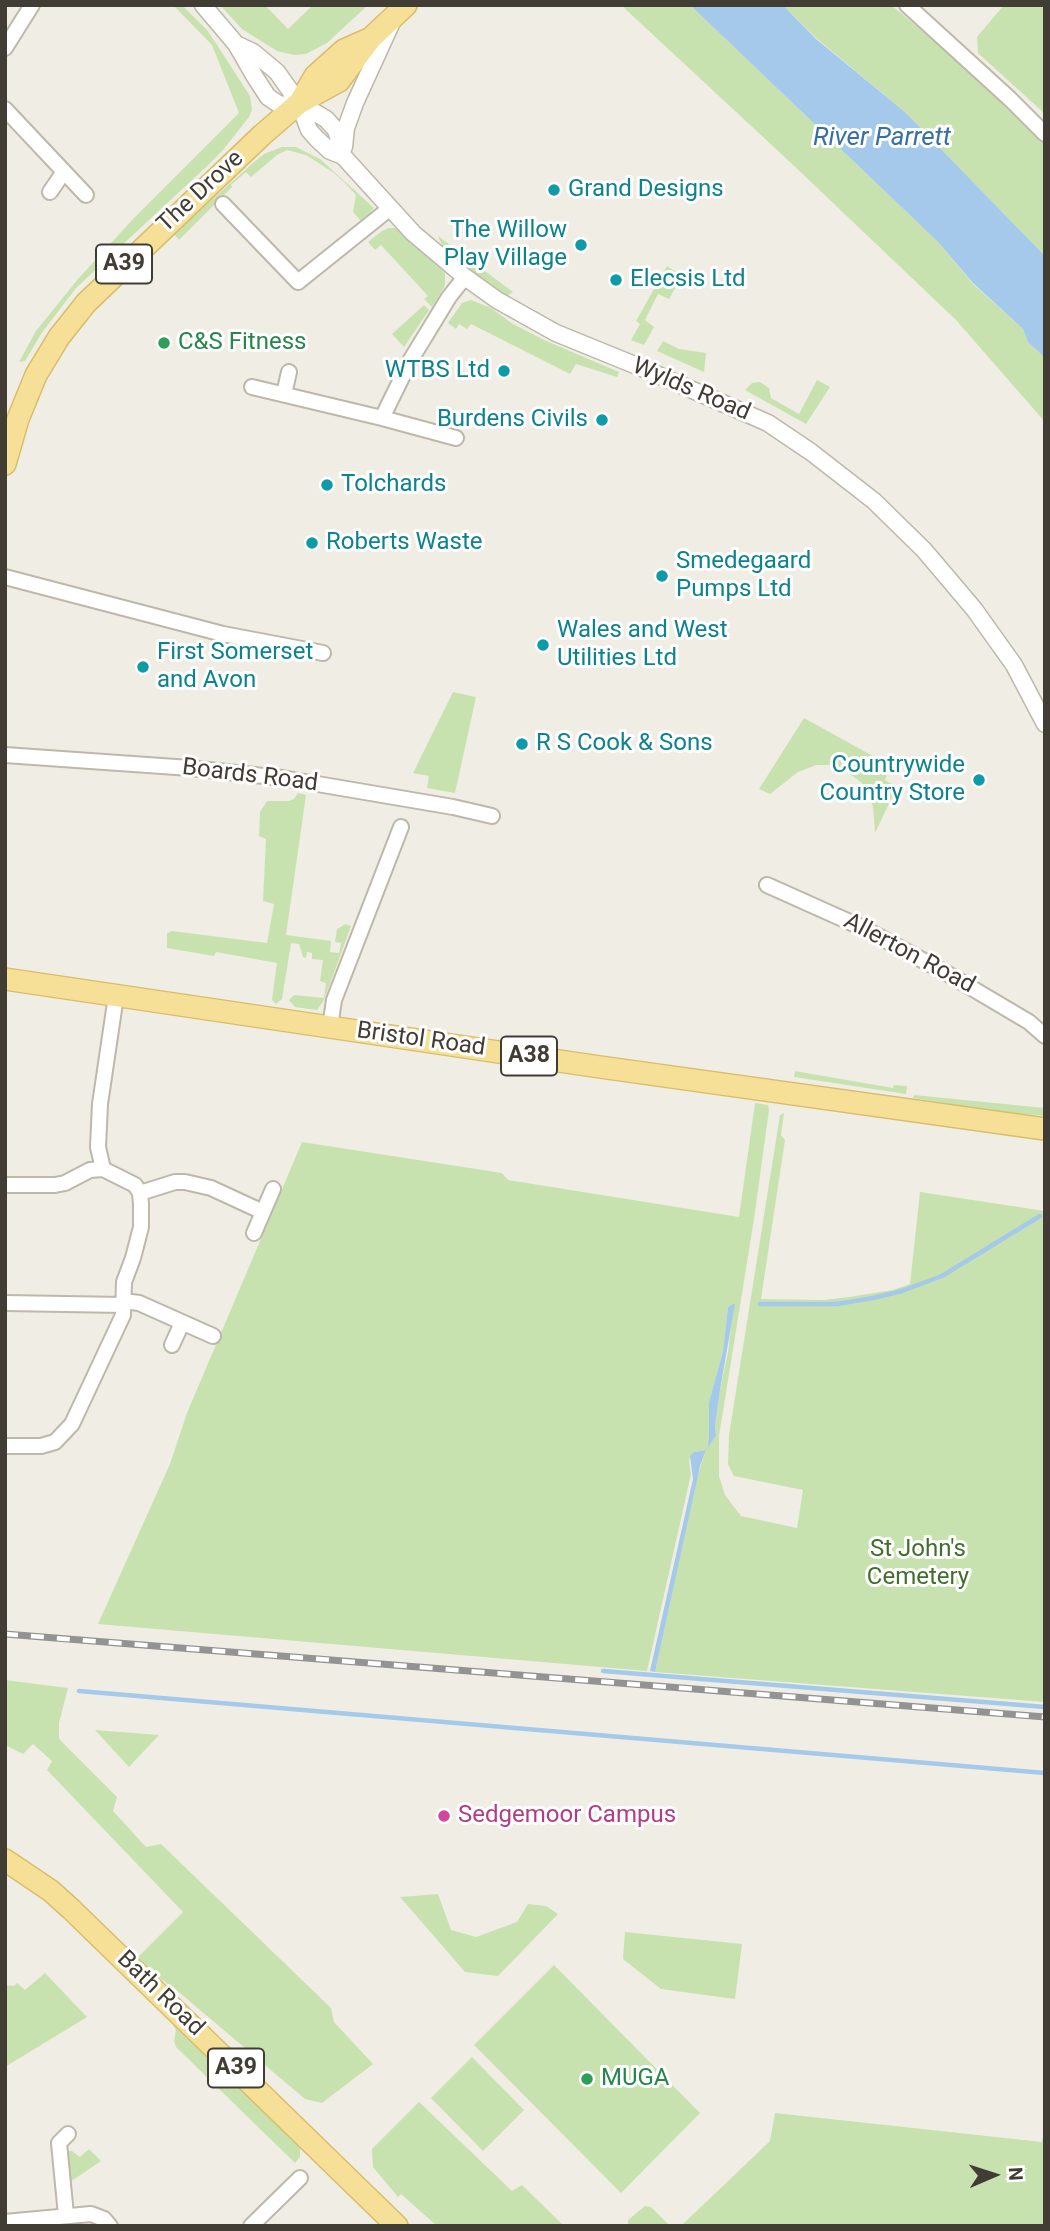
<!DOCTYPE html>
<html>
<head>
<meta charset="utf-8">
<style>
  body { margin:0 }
  #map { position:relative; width:1050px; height:2231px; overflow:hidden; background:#f0ede4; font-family:Roboto,sans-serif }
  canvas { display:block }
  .frame { position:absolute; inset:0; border:7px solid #423d34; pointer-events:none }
  .north { position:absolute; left:959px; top:2140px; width:70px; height:70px; -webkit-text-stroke:5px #fff; paint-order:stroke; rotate:87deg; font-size:19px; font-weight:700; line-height:28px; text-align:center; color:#423d34 }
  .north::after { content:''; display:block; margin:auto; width:24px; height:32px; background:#423d34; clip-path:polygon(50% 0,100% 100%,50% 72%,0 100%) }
</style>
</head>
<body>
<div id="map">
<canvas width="1050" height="2231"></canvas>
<div class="frame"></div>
<div class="north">N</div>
</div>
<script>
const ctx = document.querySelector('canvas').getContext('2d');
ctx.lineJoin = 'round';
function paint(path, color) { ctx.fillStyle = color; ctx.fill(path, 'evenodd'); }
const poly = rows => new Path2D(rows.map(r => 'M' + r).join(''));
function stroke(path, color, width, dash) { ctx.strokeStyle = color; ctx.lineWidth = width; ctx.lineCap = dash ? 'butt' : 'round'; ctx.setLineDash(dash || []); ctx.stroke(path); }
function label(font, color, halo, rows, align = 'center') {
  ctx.font = font + ' Roboto,sans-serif'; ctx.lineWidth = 6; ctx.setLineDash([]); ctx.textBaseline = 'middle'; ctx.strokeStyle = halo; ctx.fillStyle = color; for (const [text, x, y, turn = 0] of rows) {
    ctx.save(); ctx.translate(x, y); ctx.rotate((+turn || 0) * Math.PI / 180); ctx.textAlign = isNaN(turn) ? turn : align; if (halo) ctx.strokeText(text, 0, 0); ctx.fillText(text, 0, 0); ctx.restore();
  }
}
const green = poly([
  [173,5,182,5,207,30,217,45,250,96,252,110,249,117,223,150,206,167,76,288,41,334,25,361,19,362,36,331,78,279,133,219,239,113,212,45],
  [220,5,265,5,288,29,313,5,368,5,327,43,306,54,294,55,277,51,242,29],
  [621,5,690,5,938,242,973,284,1023,329,1028,342,1045,358,1045,422,956,320,791,163],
  [783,5,891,5,977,76,1033,129,1045,142,1045,256,905,112,816,38],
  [1004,5,1045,5,1045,114,978,53,977,37],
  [282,147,296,147,320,159,374,208,361,221,353,212,356,195,346,184,334,173,306,155,287,150,277,155,251,177,246,172,231,185,232,187,179,240,174,234,254,162,264,154],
  [389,228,396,228,445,273,445,285,432,307,424,299,428,296,381,245,375,250,368,242,382,231],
  [438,236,513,292,507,296,470,270,443,248],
  [667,266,682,276,669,299,658,294,645,320,654,327,644,345,631,340,640,324,636,321],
  [471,300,491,308,513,324,544,340,619,372,617,377,576,364,570,374,471,324,467,329,459,324,456,329,448,323,462,303],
  [424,305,429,310,404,347,392,334],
  [663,341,679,349,706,353,704,372,657,351],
  [817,380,830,387,806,424,745,390,752,383,760,382,769,388,771,398,799,414],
  [453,692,476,697,455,793,427,788,429,776,413,773],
  [804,718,891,766,885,780,897,787,875,833,873,807,870,798,862,783,843,769,832,765,816,765,798,772,770,794,759,789],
  [298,793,306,795,286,935,331,941,330,952,339,953,341,943,335,942,337,929,346,924,351,926,324,1000,317,1010,295,1007,289,1000,294,995,324,998,326,983,320,981,323,960,312,959,312,953,307,952,306,958,303,957,299,944,291,943,282,999,276,1004,272,1000,277,963,216,952,214,956,167,948,167,933,172,931,267,943,274,904,263,901,266,839,259,836,260,812,267,801,289,801,294,799],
  [795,1071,893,1088,894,1085,907,1086,906,1094,794,1077],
  [914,1095,1045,1108,1045,1116,987,1110,913,1098],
  [755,1103,768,1105,769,1110,754,1219,719,1436,719,1476,725,1495,741,1516,797,1528,803,1490,734,1476,728,1464,729,1435,780,1115,784,1113,781,1135,785,1140,761,1299,824,1300,849,1297,893,1290,910,1284,920,1192,1045,1211,1045,1702,655,1672,696,1480,706,1450,694,1452,689,1460,691,1474,647,1671,98,1624,170,1464,187,1413,302,1142,502,1173,508,1180,739,1217],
  [734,1304,728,1352,720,1390,715,1427,716,1436,707,1448,709,1438,709,1402,723,1351,728,1307],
  [5,1680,68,1688,59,1723,59,1739,117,1797,113,1811,146,1847,161,1844,331,2008,334,2022,373,2064,322,2103,305,2099,180,1993,135,1960,183,1912,47,1770,52,1761,33,1744,23,1754,5,1745],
  [95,1730,159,1735,129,1767],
  [438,1894,451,1930,476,1937,517,1922,528,1904,546,1906,558,1914,498,1976,465,1972,400,1897],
  [625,1932,742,1944,735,1999,661,1989,623,1959],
  [554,1965,700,2113,621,2193,474,2045],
  [45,1973,87,2017,5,2067,5,1985,14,1986,17,1983,25,1990],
  [166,2013,300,2142,300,2157,295,2163,176,2047,174,2041,176,2030],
  [472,2057,524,2110,483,2151,431,2098],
  [419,2102,512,2191,522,2185,564,2226,437,2226,401,2194,398,2197,373,2167,372,2149],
  [775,2113,1042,2142,1045,2123,1045,2226,711,2226,683,2224,770,2141],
  [89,2149,101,2161,67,2184,65,2154,67,2151,72,2151,80,2157],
  [645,2206,651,2207,670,2226,628,2226,628,2220]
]);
const water = poly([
  [690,5,783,5,816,39,905,112,1045,256,1045,358,1028,342,1023,329,973,283,938,242],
  [733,1304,735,1304,720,1390,715,1427,716,1436,706,1450,700,1466,655,1672,650,1671,693,1479,690,1456,694,1452,707,1450,709,1437,709,1402,723,1351,728,1307]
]);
const stream = poly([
  [760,1304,837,1304,873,1298,902,1291,942,1276,1040,1216],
  [603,1671,1045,1707],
  [79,1691,1045,1773]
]);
const minor = poly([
  [907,5,1010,99,1045,134],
  [5,48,32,5],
  [5,109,86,195],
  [50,192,63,173],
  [223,204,298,282,389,209],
  [252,387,382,418,456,438],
  [284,394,289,372],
  [382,418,410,361,449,297,465,277],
  [5,577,223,634,323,653],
  [5,755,190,768,282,778,453,807,492,816],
  [767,885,863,928,948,974,1029,1022,1045,1036],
  [330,1027,334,1000,401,827],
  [103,1169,98,1147,100,1104,116,996],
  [5,1185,55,1185,65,1183,90,1170,103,1169,135,1185,140,1193,141,1204,141,1227,133,1258,124,1282,123,1315,72,1424,55,1442,41,1446,5,1446],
  [140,1193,175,1182,185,1182,211,1188,263,1212],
  [254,1233,273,1189],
  [124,1301,139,1303,213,1336],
  [5,1303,124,1305],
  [172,1345,182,1323],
  [66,2215,59,2143,68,2134],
  [5,2222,91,2214,104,2219,110,2226],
  [251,2226,300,2178]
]);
const tertiary = poly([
  [203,5,236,44,253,52,277,72,299,103,309,130,317,139,330,151,343,156,413,233,465,277,497,300,556,333,642,368,768,423,811,452,874,501,924,550,974,609,1014,665,1045,724],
  [236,44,255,77,268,97,280,105,299,103,326,119,336,130,343,156],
  [344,147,346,128,355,103,392,22]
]);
const primary = poly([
  [301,100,315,76,344,50,369,39],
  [5,464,18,419,36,375,59,337,86,303,262,135,299,103,339,81,371,38,406,5],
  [5,979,600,1067,1045,1129],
  [5,1860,51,1891,71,1909,397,2226]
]);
const rail = poly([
  [5,1634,1045,1717]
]);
const markers = [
  [554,190,7,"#0f9aa8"],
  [581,245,7,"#0f9aa8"],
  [616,280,7,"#0f9aa8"],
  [164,343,7,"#2e9e5b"],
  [504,371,7,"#0f9aa8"],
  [602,420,7,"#0f9aa8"],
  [327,485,7,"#0f9aa8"],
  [312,543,7,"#0f9aa8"],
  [662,576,7,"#0f9aa8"],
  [543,645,7,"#0f9aa8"],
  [143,667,7,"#0f9aa8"],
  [522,744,7,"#0f9aa8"],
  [979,780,7,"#0f9aa8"],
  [444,1816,7,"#d1479c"],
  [587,2079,7,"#2e9e5b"]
];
const shields = [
  [124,264,56],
  [529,1056,56],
  [236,2068,56]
];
const shieldNames = [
  ["A39",124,264],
  ["A38",529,1056],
  ["A39",236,2068]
];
const cultureNames = [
  ["Grand Designs",568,190],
  ["The Willow",567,231,"right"],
  ["Play Village",567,259,"right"],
  ["Elecsis Ltd",630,280],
  ["WTBS Ltd",490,371,"right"],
  ["Burdens Civils",588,420,"right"],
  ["Tolchards",341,485],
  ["Roberts Waste",326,543],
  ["Smedegaard",676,562],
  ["Pumps Ltd",676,590],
  ["Wales and West",557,631],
  ["Utilities Ltd",557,659],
  ["First Somerset",157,653],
  ["and Avon",157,681],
  ["R S Cook & Sons",536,744],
  ["Countrywide",965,766,"right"],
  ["Country Store",965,794,"right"]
];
const streetNames = [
  ["The Drove",201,192,-43],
  ["Wylds Road",691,390,23],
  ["Boards Road",250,776,7],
  ["Allerton Road",909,954,28],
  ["Bristol Road",421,1040,8],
  ["Bath Road",160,1994,44]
];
const leisureNames = [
  ["C&S Fitness",178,343],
  ["MUGA",601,2079]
];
const parkNames = [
  ["St John's",918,1550],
  ["Cemetery",918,1578]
];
const hotelNames = [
  ["Sedgemoor Campus",458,1816]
];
const waterNames = [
  ["River Parrett",882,138]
];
paint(green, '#c8e2af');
paint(water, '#a4c9ea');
stroke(stream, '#a4c9ea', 4.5);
stroke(minor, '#beb8aa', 18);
stroke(tertiary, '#beb8aa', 19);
stroke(primary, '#d9bd69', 24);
stroke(minor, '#fff', 14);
stroke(tertiary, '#fff', 16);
stroke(primary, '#f6e097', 21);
stroke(rail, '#939393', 7);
stroke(rail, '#fff', 4.5, [13]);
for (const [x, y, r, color] of markers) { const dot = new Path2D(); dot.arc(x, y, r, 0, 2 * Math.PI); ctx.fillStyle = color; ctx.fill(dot); stroke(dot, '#fff', 2.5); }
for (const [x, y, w] of shields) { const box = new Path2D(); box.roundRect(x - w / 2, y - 19.5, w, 39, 5); ctx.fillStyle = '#fff'; ctx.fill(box); stroke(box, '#423d34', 2); }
label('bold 23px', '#423d34', null, shieldNames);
label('24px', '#0d838f', '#fff', cultureNames, 'left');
label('24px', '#423d34', '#fff', streetNames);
label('24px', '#27864d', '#fff', leisureNames, 'left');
label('24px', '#426e2d', '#fff', parkNames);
label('24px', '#b23c85', '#fff', hotelNames, 'left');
label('italic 26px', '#3770a5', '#fff', waterNames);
</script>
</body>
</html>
